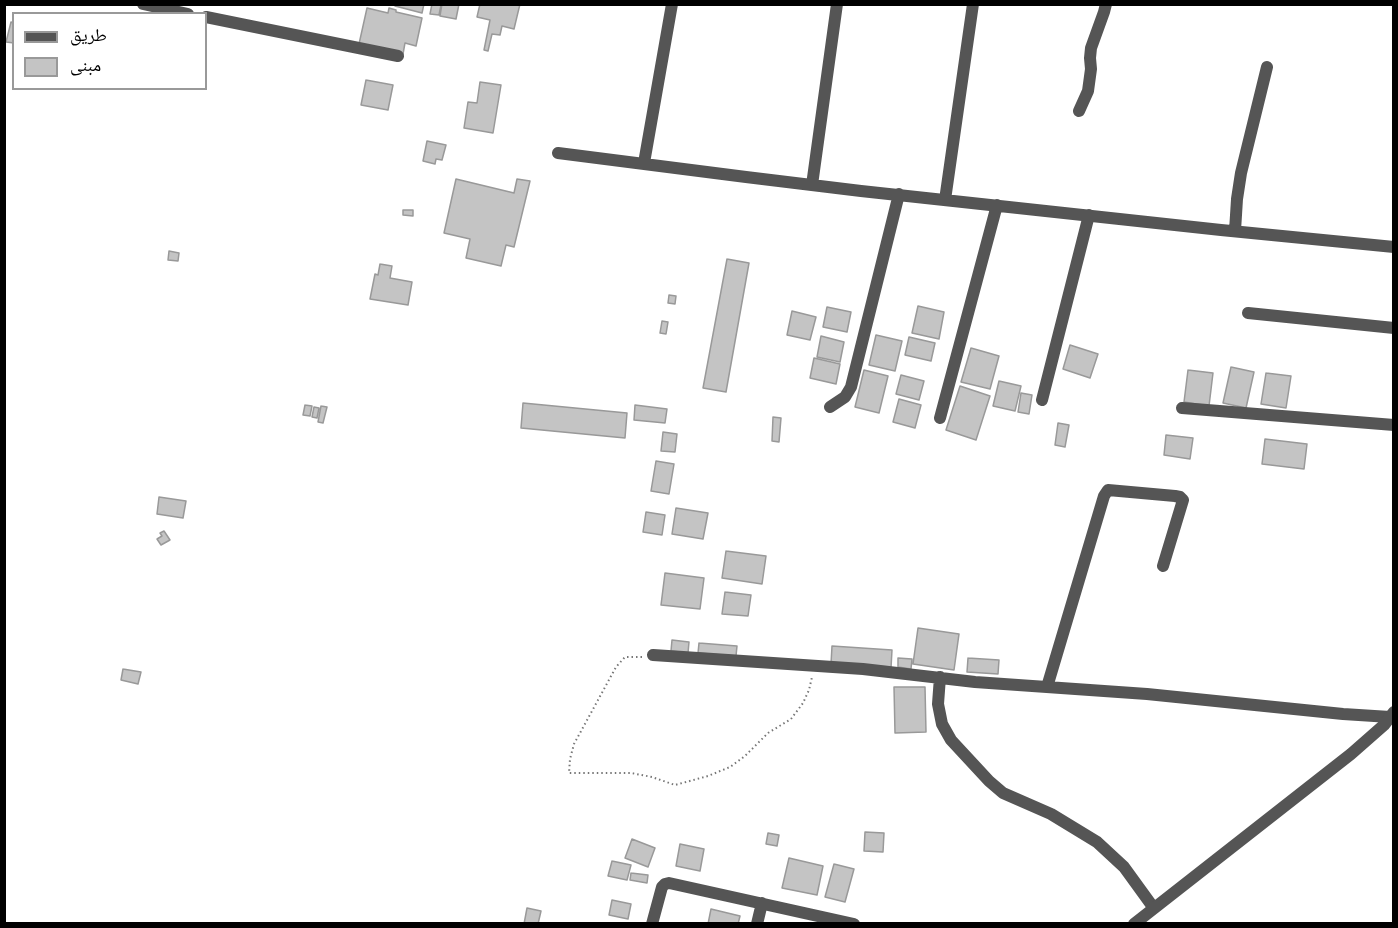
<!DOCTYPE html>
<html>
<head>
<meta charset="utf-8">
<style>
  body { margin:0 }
  #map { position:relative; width:1398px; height:928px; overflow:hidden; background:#fff; font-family:Montserrat,"Noto Naskh Arabic",sans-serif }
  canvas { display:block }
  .frame { position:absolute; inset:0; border:6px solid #000; pointer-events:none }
  .legend { position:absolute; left:12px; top:12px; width:195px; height:78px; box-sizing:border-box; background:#fff; border:2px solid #999; margin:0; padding:8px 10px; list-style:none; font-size:18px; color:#000 }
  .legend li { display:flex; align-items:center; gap:12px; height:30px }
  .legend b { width:30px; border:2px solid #999 }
</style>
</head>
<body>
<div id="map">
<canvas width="1398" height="928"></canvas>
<div class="frame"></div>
<ul class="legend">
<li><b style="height:8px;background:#555"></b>طريق</li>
<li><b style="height:16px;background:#c4c4c4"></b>مبنى</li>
</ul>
</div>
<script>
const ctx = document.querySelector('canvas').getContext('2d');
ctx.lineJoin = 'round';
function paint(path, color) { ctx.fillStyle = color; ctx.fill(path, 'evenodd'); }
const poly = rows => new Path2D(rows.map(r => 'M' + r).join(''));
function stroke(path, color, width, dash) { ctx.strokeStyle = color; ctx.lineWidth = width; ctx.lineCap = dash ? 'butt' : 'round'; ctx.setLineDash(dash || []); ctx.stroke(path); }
const building = poly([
  [395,4,424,4,422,13,395,6,395,4],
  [432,4,441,5,439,15,430,14,432,4],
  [442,4,459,4,456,19,440,16,442,4],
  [480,4,520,4,514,29,502,26,500,35,492,34,488,51,484,50,490,20,477,17,480,4],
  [367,8,388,13,389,8,396,10,396,12,422,18,416,46,405,43,403,54,359,44,367,8],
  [11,22,14,23,14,43,6,42,11,22],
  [366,80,393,85,388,110,361,105,366,80],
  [480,82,501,85,493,133,464,128,468,102,477,103,480,82],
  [427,141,446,145,442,160,436,159,435,164,423,161,427,141],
  [456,179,514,193,517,179,530,181,514,247,506,245,501,266,466,258,470,239,444,233,456,179],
  [403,210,413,210,413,216,403,215,403,210],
  [169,251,179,253,178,261,168,260,169,251],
  [727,259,749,263,726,392,703,388,727,259],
  [380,264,392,266,390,278,412,282,408,305,370,299,375,274,378,275,380,264],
  [669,295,676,296,675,304,668,303,669,295],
  [918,306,944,312,939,339,912,333,918,306],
  [827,307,851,312,847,332,823,327,827,307],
  [792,311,816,317,810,340,787,335,792,311],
  [662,321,668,322,666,334,660,333,662,321],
  [876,335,902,341,895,371,869,365,876,335],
  [821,336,844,342,840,362,817,357,821,336],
  [909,337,935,343,931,361,905,355,909,337],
  [1070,345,1098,354,1090,378,1063,369,1070,345],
  [971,348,999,356,990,389,961,382,971,348],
  [814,358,840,364,836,384,810,378,814,358],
  [1231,367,1254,372,1246,408,1223,403,1231,367],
  [864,370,888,376,879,413,855,407,864,370],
  [1188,370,1213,373,1209,406,1184,402,1188,370],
  [1266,373,1291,376,1286,408,1261,404,1266,373],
  [901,375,924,381,919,400,896,394,901,375],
  [999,381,1021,386,1015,411,993,406,999,381],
  [960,386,990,396,976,440,946,430,960,386],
  [1021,393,1032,395,1029,414,1018,412,1021,393],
  [899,399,921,405,915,428,893,422,899,399],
  [523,403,627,413,625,438,521,428,523,403],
  [305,405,312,406,310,416,303,415,305,405],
  [635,405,667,409,665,423,634,420,635,405],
  [321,406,327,407,323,423,318,422,321,406],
  [314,407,319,408,317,418,312,417,314,407],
  [773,417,781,418,779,442,772,441,773,417],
  [1058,423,1069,425,1065,447,1055,445,1058,423],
  [663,432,677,434,675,452,661,451,663,432],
  [1166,435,1193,438,1190,459,1164,455,1166,435],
  [1265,439,1307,444,1304,469,1262,464,1265,439],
  [656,461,674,464,669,494,651,491,656,461],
  [159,497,186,501,183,518,157,514,159,497],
  [676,508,708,513,703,539,672,534,676,508],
  [646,512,665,515,662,535,643,532,646,512],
  [164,531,170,540,161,545,157,539,162,536,160,533,164,531],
  [726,551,766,556,762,584,722,578,726,551],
  [665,573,704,578,700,609,661,605,665,573],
  [725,592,751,595,748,616,722,614,725,592],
  [918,628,959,634,954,670,913,664,918,628],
  [672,640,689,642,688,653,671,651,672,640],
  [699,643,737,646,736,656,698,653,699,643],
  [832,646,892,650,891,668,831,664,832,646],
  [898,658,912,659,911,669,898,667,898,658],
  [968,658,999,660,998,674,967,672,968,658],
  [123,669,141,672,138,684,121,680,123,669],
  [894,687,925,687,926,732,895,733,894,687],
  [865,832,884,833,883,852,864,851,865,832],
  [768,833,779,835,777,846,766,844,768,833],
  [632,839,655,848,648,867,625,858,632,839],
  [680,844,704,849,700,871,676,866,680,844],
  [789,858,823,866,817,895,782,888,789,858],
  [612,861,631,865,627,880,608,876,612,861],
  [834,864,854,869,845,902,825,897,834,864],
  [631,873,648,875,647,883,630,880,631,873],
  [612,900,631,904,628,919,609,915,612,900],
  [527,908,541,911,538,924,524,924,527,908],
  [711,909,740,916,738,924,708,924,711,909]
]);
const path = poly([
  [642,657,625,657,616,667,574,744,570,759,569,773,631,773,652,777,675,785,708,776,730,767,745,756,768,733,791,719,803,703,809,690,812,677]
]);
const minor = poly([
  [143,4,188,14],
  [206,17,398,56],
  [1079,111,1088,91,1091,69,1090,58,1091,48,1104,12,1106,4],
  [558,153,746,177,861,191,1221,230,1394,247],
  [644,163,672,4],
  [812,185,837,4],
  [945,200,973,4],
  [1235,231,1237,199,1241,173,1267,67],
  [1248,313,1394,328],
  [1042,400,1089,215],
  [830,407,845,397,851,387,899,194],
  [1182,408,1394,425],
  [940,418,997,205],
  [653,655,863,669,975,682,1147,694,1343,714,1390,717],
  [940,677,938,704,942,724,951,740,989,781,1003,793,1051,814,1097,842,1124,867,1153,907],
  [1047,687,1104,496,1108,490,1175,496,1180,497,1183,500,1163,566],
  [652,924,662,887,665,884,669,883,854,924],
  [757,924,762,903]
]);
const tertiary = poly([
  [1134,924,1351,754,1384,725,1394,712]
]);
paint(building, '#c4c4c4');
stroke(building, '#999', 1.5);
stroke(path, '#777', 2, [1.5, 3]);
stroke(minor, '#555', 12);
stroke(tertiary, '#555', 12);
</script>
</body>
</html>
